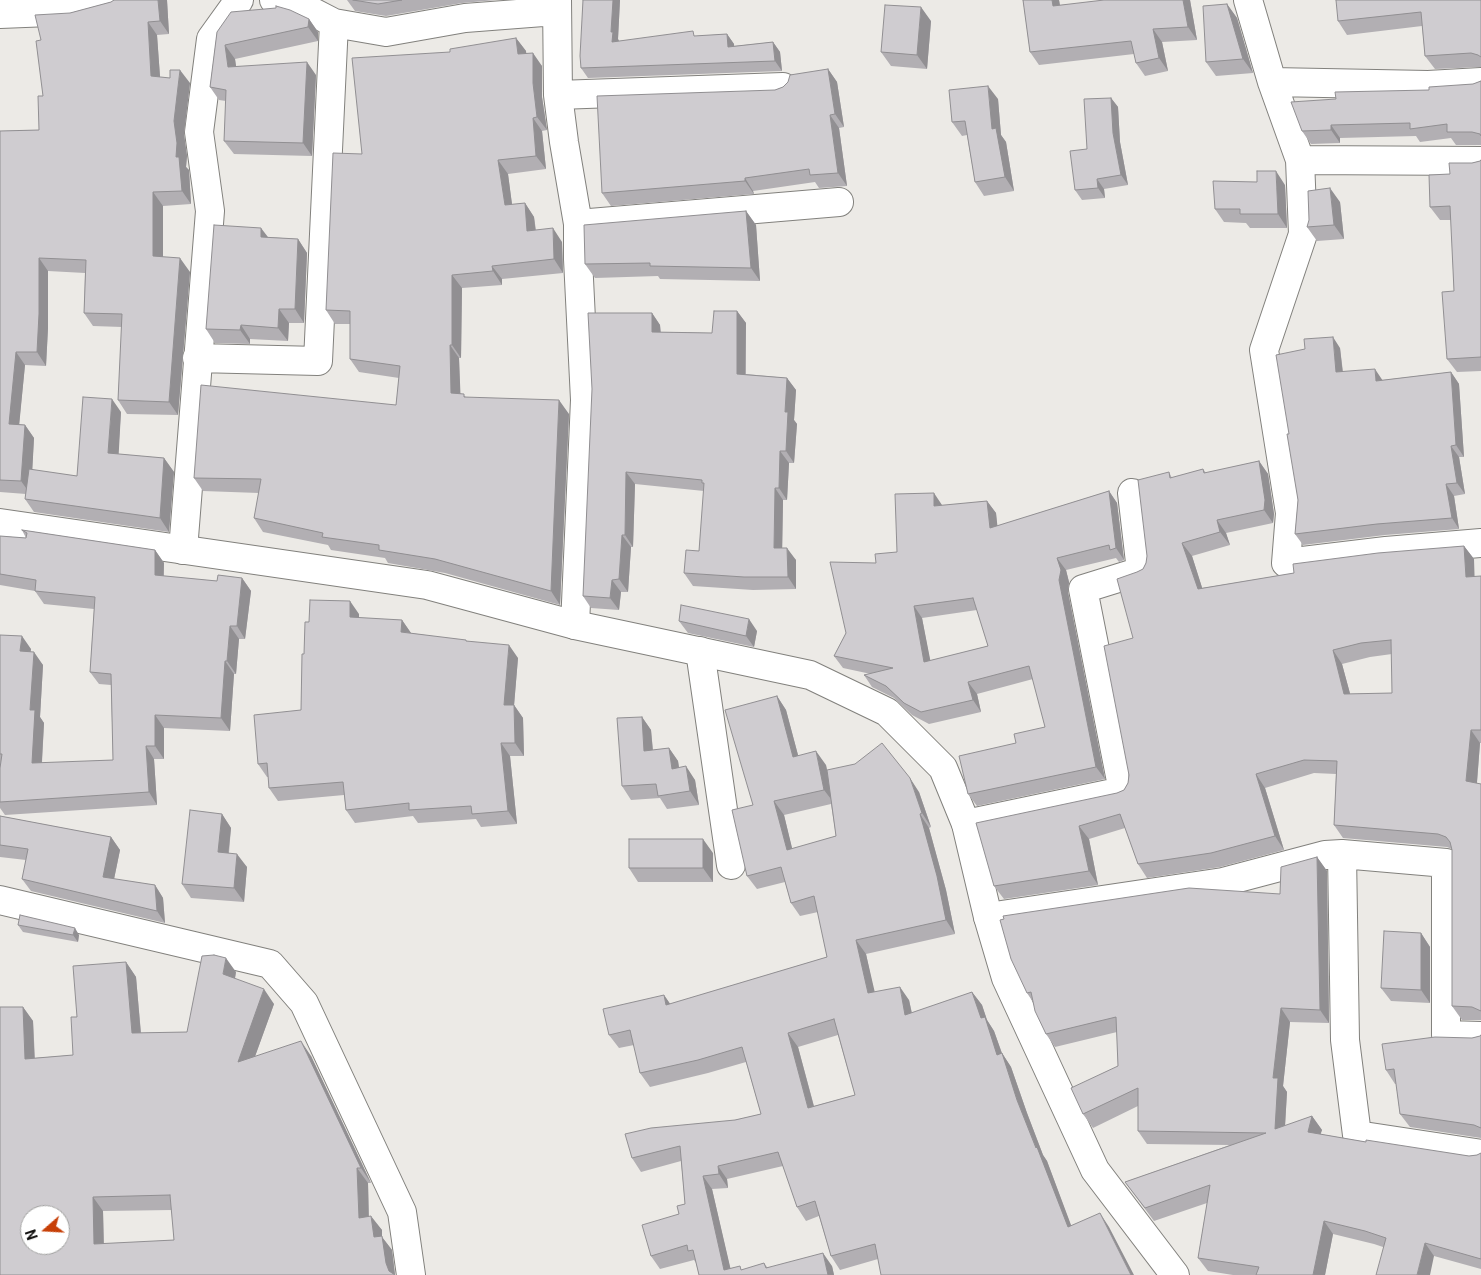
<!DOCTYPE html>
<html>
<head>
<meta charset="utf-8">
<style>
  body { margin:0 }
  #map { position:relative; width:1481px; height:1275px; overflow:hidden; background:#eceae6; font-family:Roboto,sans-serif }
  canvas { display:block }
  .north { position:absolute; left:20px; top:1205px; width:50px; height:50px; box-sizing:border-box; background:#fff; border:1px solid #a0a09f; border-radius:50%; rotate:251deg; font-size:14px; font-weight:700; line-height:20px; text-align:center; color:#121110 }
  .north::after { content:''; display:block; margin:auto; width:18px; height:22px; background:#c74008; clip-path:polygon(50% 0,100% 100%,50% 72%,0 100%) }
</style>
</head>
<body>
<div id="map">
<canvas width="1481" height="1275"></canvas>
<div class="north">N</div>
</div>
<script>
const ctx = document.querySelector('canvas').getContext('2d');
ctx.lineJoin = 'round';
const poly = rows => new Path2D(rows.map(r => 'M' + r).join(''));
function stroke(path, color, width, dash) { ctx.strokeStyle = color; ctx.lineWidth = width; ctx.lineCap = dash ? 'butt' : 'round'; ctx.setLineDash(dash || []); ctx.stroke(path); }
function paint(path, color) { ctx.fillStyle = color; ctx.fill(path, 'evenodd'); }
const street = poly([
  [274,0,305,8,334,23,386,32,465,18,556,11],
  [557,0,558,95,564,142,578,224,578,259,585,400,575,625],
  [1248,0,1272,82,1300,160,1481,161],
  [0,14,75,11,116,0],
  [1272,82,1428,85,1481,82],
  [558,95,783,87],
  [1300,160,1303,234,1264,350,1290,513,1286,563,1386,551,1481,543],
  [578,224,839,202],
  [197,358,318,361,334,23],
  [183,550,210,211,199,132,211,39,239,0],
  [700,651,731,865],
  [966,824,1123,791,1083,589,1141,571,1132,493],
  [1342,854,1345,1040,1357,1135,1481,1154],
  [0,900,270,964,304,1003,402,1212,411,1275],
  [988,917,1223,882,1325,855,1342,854,1446,863,1446,1035,1481,1036]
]);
const secondary = poly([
  [0,523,427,585,575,625,810,675,887,712,943,768,966,824,988,917,1006,978,1095,1170,1175,1275]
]);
const wall = poly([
  [114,0,167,0,169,34,157,35,160,77,190,83,184,134,187,156,186,167,189,170,191,204,163,206,163,257,190,272,178,415,127,414,118,400,122,327,93,326,84,313,85,273,48,271,48,328,46,366,25,365,19,424,25,425,34,438,32,470,77,476,121,412,118,454,164,458,174,472,169,532,34,512,25,499,26,494,0,492,0,131,39,130,43,96,41,40,70,13,111,2],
  [347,0,496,0,462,3,386,16,355,11],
  [583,0,620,0,618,39,619,41,727,34,734,44,734,46,773,42,780,52,782,71,588,78,581,68],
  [1023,0,1059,0,1060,5,1190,0,1197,40,1162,42,1168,71,1145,76,1136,63,1134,54,1039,65,1030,52],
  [1481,0,1481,67,1435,69,1425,56,1422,26,1347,35,1338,21],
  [1227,4,1237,18,1253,73,1216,76,1206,62],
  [309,19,318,32,318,41,235,59,236,66,316,75,312,156,234,154,224,141,226,101,219,100,210,87,217,32],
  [931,21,927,69,891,66,881,52],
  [516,38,526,51,526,54,542,66,542,97,547,130,542,131,546,169,508,174,512,205,525,203,534,217,536,230,562,242,563,273,502,279,502,285,462,288,461,358,459,358,460,393,466,397,569,414,560,605,445,573,388,563,385,558,331,550,328,545,263,532,254,518,259,493,203,491,194,478,396,405,399,378,359,372,350,359,350,324,335,324,326,310,362,154,450,52],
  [828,69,837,82,844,127,839,128,847,186,819,188,815,182,753,191,754,194,611,206,602,193,775,90],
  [1481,81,1481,145,1456,145,1451,138,1420,142,1416,136,1340,138,1340,143,1311,144,1302,131,1336,99,1429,90,1473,84],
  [1111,98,1118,107,1120,142,1128,185,1104,189,1105,198,1082,200,1075,190,1087,149],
  [998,99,1001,135,1006,142,1014,191,984,196,975,182,967,135,962,136,952,122],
  [1481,160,1481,371,1457,372,1447,359,1454,291,1451,220,1440,220,1430,207,1450,174,1472,163,1480,161],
  [1285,185,1287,228,1250,228,1246,223,1224,222,1215,209],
  [1340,202,1344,239,1317,241,1307,227],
  [746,211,756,225,760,281,660,279,658,276,595,278,585,264],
  [268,237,298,239,307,253,304,323,289,323,288,341,250,339,250,344,215,343,206,329],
  [737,311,746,323,746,374,787,378,796,390,794,420,797,424,794,463,789,463,787,500,783,500,782,548,796,560,796,589,753,590,693,586,684,573,699,551,704,491,635,484,633,547,631,547,628,592,621,592,619,610,591,608,583,596,652,313,660,325,661,332,712,333],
  [1340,348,1343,372,1383,380,1451,372,1459,384,1464,457,1459,457,1465,494,1454,496,1459,529,1385,535,1303,545,1295,534,1298,500,1289,434],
  [1259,461,1268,474,1274,514,1273,523,1226,533,1230,545,1192,556,1202,588,1464,546,1474,559,1474,577,1481,576,1481,743,1480,743,1477,783,1481,784,1481,1020,1462,1020,1452,1006,1452,849,1447,847,1343,838,1334,825,1336,774,1314,773,1265,788,1284,850,1220,867,1147,878,1138,864,1125,828,1089,839,1098,885,1004,899,994,886,1117,793,1124,790,1128,783,1133,638,1137,572,1143,569,1146,563,1169,472,1172,478,1203,469,1206,473],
  [1392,654,1392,693,1350,694,1342,664,1370,657],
  [1109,491,1117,503,1124,560,1119,562,1116,558,1066,570,1069,582,1068,592,1105,779,977,806,968,794,1016,743,1045,727,1033,679,977,694,981,712,929,724,912,715,894,698,872,687,864,675,871,674,843,668,834,656,846,633,897,552,942,505,942,506,987,501,996,513,997,526],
  [977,610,988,646,930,661,922,618],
  [22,530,155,550,164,563,164,576,217,581,242,578,251,591,245,639,239,639,236,674,234,674,230,731,164,728,164,759,154,759,157,805,5,815,0,808,0,635,31,649,30,652,43,665,40,717,44,723,42,763,113,760,111,685,99,684,90,672,94,609,44,604,35,591,0,585,0,536,26,538],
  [359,614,359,618,402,620,411,633,467,641,518,658,514,705,523,718,524,756,510,756,517,824,481,827,476,819,418,823,413,816,355,823,346,810,344,795,278,801,269,788,268,777,267,777,258,764,301,710,304,654,309,622],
  [679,621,757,631,754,647,688,633],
  [777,696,786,710,798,755,826,765,827,772,919,792,931,827,929,828,946,890,955,934,866,954,874,992,909,1000,912,1013,972,992,982,1005,987,1020,994,1031,1002,1053,1011,1067,1027,1113,1043,1155,1047,1161,1071,1226,1109,1227,878,1259,840,1270,831,1256,819,1216,806,1221,797,1207,783,1166,727,1179,728,1188,712,1189,730,1268,743,1270,764,1263,767,1267,832,1266,834,1275,699,1275,696,1263,694,1260,660,1269,651,1256,679,1214,685,1204,681,1161,641,1172,632,1158,735,1120,761,1114,746,1062,708,1073,650,1087,640,1073,634,1045,619,1048,609,1035,664,995,670,1004,827,957,818,912,800,916,791,903,785,882,757,889,747,876,753,805],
  [831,804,836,836,792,849,784,815],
  [838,1035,855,1095,814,1106,798,1047],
  [642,717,651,730,653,750,669,748,678,761,679,767,695,780,699,805,667,809,660,798,631,800,622,786],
  [222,814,231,828,229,853,247,867,244,902,191,898,182,884],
  [0,816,111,837,120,850,114,879,155,885,163,898,165,923,31,891,22,879,26,860,0,857],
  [713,853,713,882,638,882,629,868],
  [1317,857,1327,871,1329,1023,1290,1022,1283,1086,1287,1092,1285,1126,1312,1116,1322,1130,1320,1134,1366,1142,1469,1156,1477,1155,1481,1153,1481,1269,1434,1256,1383,1247,1374,1244,1333,1234,1325,1275,1233,1275,1208,1271,1198,1258,1207,1203,1154,1221,1125,1182,1230,1145,1147,1144,1138,1131,1138,1106,1093,1128,1083,1114,1118,1066,1117,1032,1055,1047,1046,1034,1033,1002,1027,993,1280,894],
  [18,925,79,935,78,942,23,932],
  [1421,933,1430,947,1430,1003,1391,1001,1381,988],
  [126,962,136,977,141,1033,187,1032,236,972,235,979,274,1004,255,1056,311,1056,371,1183,368,1183,369,1216,382,1230,382,1237,392,1250,395,1275,0,1275,23,1007,33,1021,35,1058,73,1055,77,1017],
  [172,1210,174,1240,104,1244,103,1211],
  [1481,1035,1481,1138,1410,1127,1400,1114,1396,1084,1395,1084,1386,1070,1472,1038,1480,1036]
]);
const shadedWall = poly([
  [158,0,167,0,169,34,160,21],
  [613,0,620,0,618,39,620,43,612,42,611,32],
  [1052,0,1059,0,1062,19,1053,6],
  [1183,0,1190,0,1197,40,1188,27],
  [1227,4,1237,18,1253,73,1243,59],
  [921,7,931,21,927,69,917,55],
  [309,19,318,32,318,41,308,27],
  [148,22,157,35,161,90,151,76],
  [1153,29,1162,42,1168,71,1159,58],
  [727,34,734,44,735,57,728,47],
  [516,38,526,51,528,68,518,54],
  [773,42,780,52,782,71,775,61],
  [225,45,235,59,238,80,228,67],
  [533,53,542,66,542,97,547,130,537,117,533,83],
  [307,62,316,75,312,156,303,143],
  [828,69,837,82,844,127,835,114],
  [180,70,190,83,184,134,187,156,186,167,189,170,191,204,182,191,176,157,174,121],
  [988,86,998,99,1001,135,1006,142,1014,191,1005,177,992,129],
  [1111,98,1118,107,1120,142,1128,185,1121,175,1113,133],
  [830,115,839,128,847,186,838,173],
  [533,118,542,131,546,169,536,156],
  [1331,125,1340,138,1340,143,1331,130],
  [498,160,508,174,514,219,505,205],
  [1276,171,1285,185,1287,228,1278,214],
  [745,178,753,191,754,194,745,181],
  [1097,179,1104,189,1105,198,1098,188],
  [1330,188,1340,202,1344,239,1334,225],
  [153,192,163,206,163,269,153,256],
  [525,203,534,217,537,244,527,231],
  [746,211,756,225,760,281,751,268],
  [261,228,271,241,261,237],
  [553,228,562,242,563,273,554,259],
  [298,239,307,253,304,323,295,309],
  [39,258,48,271,48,328,46,366,37,352],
  [180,258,190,272,178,415,169,402],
  [492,266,502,279,502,285,493,271],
  [452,275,462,288,461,358,452,345],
  [279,309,289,323,288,341,278,328],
  [737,311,746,323,745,386,737,374],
  [652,313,660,325,661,344,652,332],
  [241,325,250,339,250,344,240,330],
  [1333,337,1340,348,1344,384,1336,372],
  [450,345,459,358,461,407,451,393],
  [16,352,25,365,18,437,9,424],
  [1375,369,1383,381,1376,381],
  [1451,372,1459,384,1464,457,1456,445],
  [787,378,796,390,794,420,797,424,794,463,786,451,785,412],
  [112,399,121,412,118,466,108,453],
  [559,400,569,414,560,605,551,591],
  [25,425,34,438,31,495,21,481],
  [1451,446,1459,457,1465,494,1457,483],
  [780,451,789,463,787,500,779,488],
  [164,458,174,472,169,532,160,518],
  [1259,461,1268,474,1274,514,1273,523,1264,510],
  [626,472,635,484,633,547,625,535],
  [1446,484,1454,496,1459,529,1452,518],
  [775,488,783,500,782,561,774,548],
  [1109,491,1117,503,1124,560,1116,548],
  [934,493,942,505,942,518,934,506],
  [987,501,996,513,999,540,990,528],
  [1217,520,1226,533,1230,545,1220,532],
  [622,535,631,547,628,592,619,579],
  [1182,543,1192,556,1207,603,1198,589],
  [1464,546,1474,559,1475,590,1466,577],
  [787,548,796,560,796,589,788,577],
  [155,550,164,563,163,588,155,575],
  [1057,558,1066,570,1069,582,1068,592,1105,779,1096,767,1059,580],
  [242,578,251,591,245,639,237,626],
  [612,580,621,592,619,610,610,598],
  [350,601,359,614,359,630,350,617],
  [914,606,922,618,933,674,924,662],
  [749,619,757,631,754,647,746,636],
  [402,620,411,633,401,632],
  [230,626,239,639,236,674,227,661],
  [22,636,31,649,29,664,20,651],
  [509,645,518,658,513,718,504,705],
  [1333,650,1342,664,1354,708,1344,694],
  [34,652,43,665,40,717,44,723,41,776,32,763,30,710],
  [225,661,234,674,230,731,221,718],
  [968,682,977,694,981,712,973,700],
  [777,696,786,710,802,770,793,757],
  [514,705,523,718,524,756,515,743],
  [155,715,164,728,164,759,155,746],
  [642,717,651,730,654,765,644,751],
  [1471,730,1480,743,1476,794,1466,781],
  [501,743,510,756,517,824,508,811],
  [146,746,154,759,157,805,149,792],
  [669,748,678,761,681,782,672,769],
  [816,751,826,765,834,803,824,790],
  [686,766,695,780,699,805,690,791],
  [1256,774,1265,788,1284,850,1275,836],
  [910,778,919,792,931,827,922,813],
  [774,801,784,815,796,864,787,850],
  [222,814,231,828,227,866,218,852],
  [920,814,929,828,946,890,955,934,946,920],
  [1079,826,1089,839,1098,885,1089,871],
  [111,837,120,850,112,889,103,877],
  [703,839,713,853,713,882,703,868],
  [237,854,247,867,244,902,234,888],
  [1317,857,1327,871,1329,1023,1320,1010],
  [155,885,163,898,165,923,157,911],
  [75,928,79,935,78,942,73,935],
  [1421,933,1430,947,1430,1003,1421,990],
  [856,940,866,954,878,1006,868,993],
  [226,958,236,972,233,988,223,974],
  [126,962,136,977,142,1047,132,1033],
  [900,987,909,1000,915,1029,905,1015],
  [264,989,274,1004,248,1076,238,1062],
  [972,992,982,1005,987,1020,994,1031,1007,1068,997,1055,981,1018],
  [664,995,673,1008,666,1005],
  [23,1007,33,1021,35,1073,25,1059],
  [1281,1008,1290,1022,1283,1086,1287,1092,1284,1143,1275,1129,1273,1078],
  [788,1033,798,1047,818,1122,808,1108],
  [301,1041,311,1056,371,1183,361,1168],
  [1002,1053,1011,1067,1027,1113,1043,1155,1047,1161,1077,1241,1068,1227,1017,1100],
  [1312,1116,1322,1130,1317,1145,1308,1132],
  [718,1166,727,1179,728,1188,719,1174],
  [357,1168,368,1183,369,1232,359,1218],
  [703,1176,712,1189,732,1275,724,1270],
  [93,1197,103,1211,104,1259,94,1244],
  [1100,1213,1109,1227,1134,1275,1131,1275],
  [371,1216,382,1230,382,1237,392,1250,395,1275,389,1271,374,1237],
  [1324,1221,1333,1234,1325,1275,1313,1275],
  [1425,1243,1434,1256,1430,1275,1417,1275],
  [823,1253,832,1266,834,1275,828,1275]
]);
const building = poly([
  [114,0,158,0,160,21,148,22,151,76,170,78,170,70,180,70,174,121,177,143,176,157,179,157,182,191,153,192,153,256,180,258,169,402,118,400,122,314,84,313,86,260,39,258,39,314,37,352,16,352,9,424,25,425,21,481,0,480,0,131,39,130,38,96,43,96,36,41,41,40,35,15,70,13,111,2,114,0],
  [353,0,402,0,378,4,353,0],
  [583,0,613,0,611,32,613,32,612,42,693,31,694,36,727,34,728,47,773,42,775,61,581,68,580,56,583,0],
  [1023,0,1052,0,1053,6,1104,0,1183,0,1188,27,1153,29,1159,58,1136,63,1131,41,1030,52,1023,0],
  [1336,0,1481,0,1481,57,1478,55,1471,53,1425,56,1421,12,1338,21,1336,0],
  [1227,4,1243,59,1206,62,1203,6,1227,4],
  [885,5,921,7,917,55,881,52,885,5],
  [276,6,290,10,309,19,308,27,225,45,228,67,307,62,303,143,224,141,226,90,210,87,217,32,231,12,276,8,276,6],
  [516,38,518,54,533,53,533,83,537,117,533,118,536,156,498,160,505,205,525,203,527,231,553,228,554,259,492,266,493,271,452,275,452,345,450,345,451,393,464,394,464,397,559,400,551,591,435,559,379,550,379,545,322,537,323,533,254,518,261,479,194,478,201,385,396,405,400,366,350,359,350,311,326,310,333,153,362,154,352,58,450,52,450,49,516,38],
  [828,69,835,114,830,115,838,173,810,175,809,169,745,178,745,181,602,193,597,96,775,90,783,87,788,82,790,75,828,69],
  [1481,81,1481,136,1480,134,1472,132,1447,132,1447,124,1410,129,1410,123,1331,125,1331,130,1302,131,1291,102,1336,99,1335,92,1429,90,1429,87,1473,84,1481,81],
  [988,86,992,129,996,128,1005,177,975,182,965,121,952,122,949,90,988,86],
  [1111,98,1113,133,1121,175,1097,179,1098,188,1075,190,1070,151,1087,149,1084,99,1111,98],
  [1481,160,1481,357,1447,359,1442,292,1454,291,1450,206,1430,207,1429,175,1450,174,1449,163,1472,163,1480,161,1481,160],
  [1257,171,1276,171,1278,214,1240,214,1240,209,1215,209,1213,181,1257,182,1257,171],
  [1330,188,1334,225,1307,227,1309,220,1308,191,1330,188],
  [746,211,751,268,650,266,650,263,585,264,584,225,746,211],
  [214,225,261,228,261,237,298,239,295,309,279,309,278,328,241,325,240,330,206,329,214,225],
  [714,311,737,311,737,374,787,378,785,412,788,412,786,451,780,451,779,488,775,488,774,548,787,548,788,577,744,577,684,573,686,550,699,551,704,483,702,483,702,480,626,472,625,535,622,535,619,579,612,580,610,598,583,596,592,389,588,313,652,313,652,332,712,333,714,311],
  [1333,337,1336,372,1375,369,1376,381,1451,372,1456,445,1451,446,1457,483,1446,484,1452,518,1377,524,1295,534,1298,500,1287,434,1289,434,1276,355,1305,349,1304,339,1333,337],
  [83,397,112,399,108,453,164,458,160,518,25,499,29,469,77,476,83,397],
  [1259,461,1265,500,1264,510,1217,520,1220,532,1182,543,1198,589,1294,573,1293,564,1378,553,1464,546,1466,577,1481,576,1481,730,1471,730,1466,781,1481,784,1481,1011,1472,1007,1452,1006,1452,850,1450,842,1446,837,1438,834,1334,825,1337,761,1304,760,1256,774,1275,836,1211,853,1138,864,1120,814,1079,826,1089,871,994,886,976,823,1117,793,1124,790,1128,783,1129,775,1104,646,1133,638,1117,579,1137,572,1143,569,1146,563,1147,556,1138,480,1169,472,1170,478,1203,469,1204,473,1259,461],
  [1391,640,1392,693,1344,694,1333,650,1361,643,1391,640],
  [1109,491,1116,548,1110,550,1109,545,1057,558,1061,570,1059,580,1096,767,968,794,959,756,1016,743,1014,734,1045,727,1029,666,968,682,973,700,921,712,904,703,886,686,864,675,893,668,834,656,846,633,830,562,876,563,875,554,897,552,895,494,934,493,934,506,987,501,990,528,1109,491],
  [973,598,988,646,924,662,914,606,973,598],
  [22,530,155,550,155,575,217,581,218,575,242,578,237,626,230,626,227,661,225,661,221,718,155,715,155,746,146,746,149,792,0,802,0,768,2,754,0,754,0,635,22,636,20,651,34,652,30,710,35,710,32,763,113,760,111,674,90,672,95,597,35,591,36,580,0,574,0,536,26,538,27,533,22,530],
  [310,600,350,601,350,617,402,620,401,632,466,640,466,641,509,645,504,705,514,705,515,743,501,743,508,811,472,814,471,806,409,810,409,803,346,810,343,782,269,788,267,763,258,764,254,715,301,710,302,654,304,654,305,622,309,622,310,600],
  [681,605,749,619,746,636,679,621,681,605],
  [777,696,793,757,816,751,824,790,774,801,787,850,836,836,827,770,855,764,882,743,910,778,922,813,920,814,937,876,946,920,856,940,868,993,900,987,905,1015,972,992,981,1018,985,1017,997,1055,1002,1053,1017,1100,1036,1148,1037,1147,1068,1227,1100,1213,1131,1275,881,1275,875,1244,831,1256,815,1201,797,1207,778,1152,718,1166,719,1174,703,1176,724,1270,740,1266,741,1270,764,1263,766,1268,823,1253,828,1275,699,1275,693,1250,688,1251,687,1245,651,1256,642,1225,679,1214,677,1206,685,1204,680,1146,632,1158,625,1134,651,1128,735,1120,761,1114,742,1047,698,1060,640,1073,630,1030,609,1035,603,1009,664,995,666,1005,827,957,814,896,791,903,781,867,747,876,732,810,753,805,725,710,777,696],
  [834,1019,855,1095,808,1108,788,1033,834,1019],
  [642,717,644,751,669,748,672,769,686,766,690,791,658,796,656,784,622,786,617,718,642,717],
  [190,810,222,814,218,852,237,854,234,888,182,884,190,810],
  [0,816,111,837,103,877,155,885,157,911,22,879,28,849,0,845,0,816],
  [629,839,703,839,703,868,629,868,629,839],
  [1317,857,1320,1010,1281,1008,1273,1078,1278,1078,1275,1129,1312,1116,1308,1132,1366,1142,1366,1140,1469,1156,1477,1155,1481,1153,1481,1259,1425,1243,1417,1275,1376,1275,1386,1238,1365,1231,1324,1221,1313,1275,1256,1275,1259,1267,1198,1258,1210,1185,1145,1208,1125,1182,1266,1133,1138,1131,1138,1088,1083,1114,1071,1088,1118,1066,1116,1017,1046,1034,1035,1011,1031,992,1027,993,1011,959,1000,920,1004,919,1003,916,1189,888,1280,894,1281,867,1317,857],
  [20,915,75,928,73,935,18,925,20,915],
  [1384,931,1421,933,1421,990,1381,988,1384,931],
  [214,955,226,958,223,974,264,989,238,1062,301,1041,361,1168,357,1168,359,1218,371,1216,374,1237,382,1236,386,1263,389,1271,395,1275,0,1275,0,1007,23,1007,25,1059,73,1055,71,1017,77,1017,73,966,126,962,132,1033,187,1032,202,956,214,955],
  [170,1195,174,1240,94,1244,93,1197,170,1195],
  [30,1215,60,1215,60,1245,30,1245,30,1215],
  [1481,1035,1481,1128,1474,1125,1400,1114,1394,1069,1386,1070,1382,1044,1435,1037,1472,1038,1480,1036,1481,1035]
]);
stroke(street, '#82817d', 30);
stroke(secondary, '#82817d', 30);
stroke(street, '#fff', 28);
stroke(secondary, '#fff', 28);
paint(wall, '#b2afb3');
paint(shadedWall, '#918f92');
paint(building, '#cfccd0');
stroke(building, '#918f92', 1);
</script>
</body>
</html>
